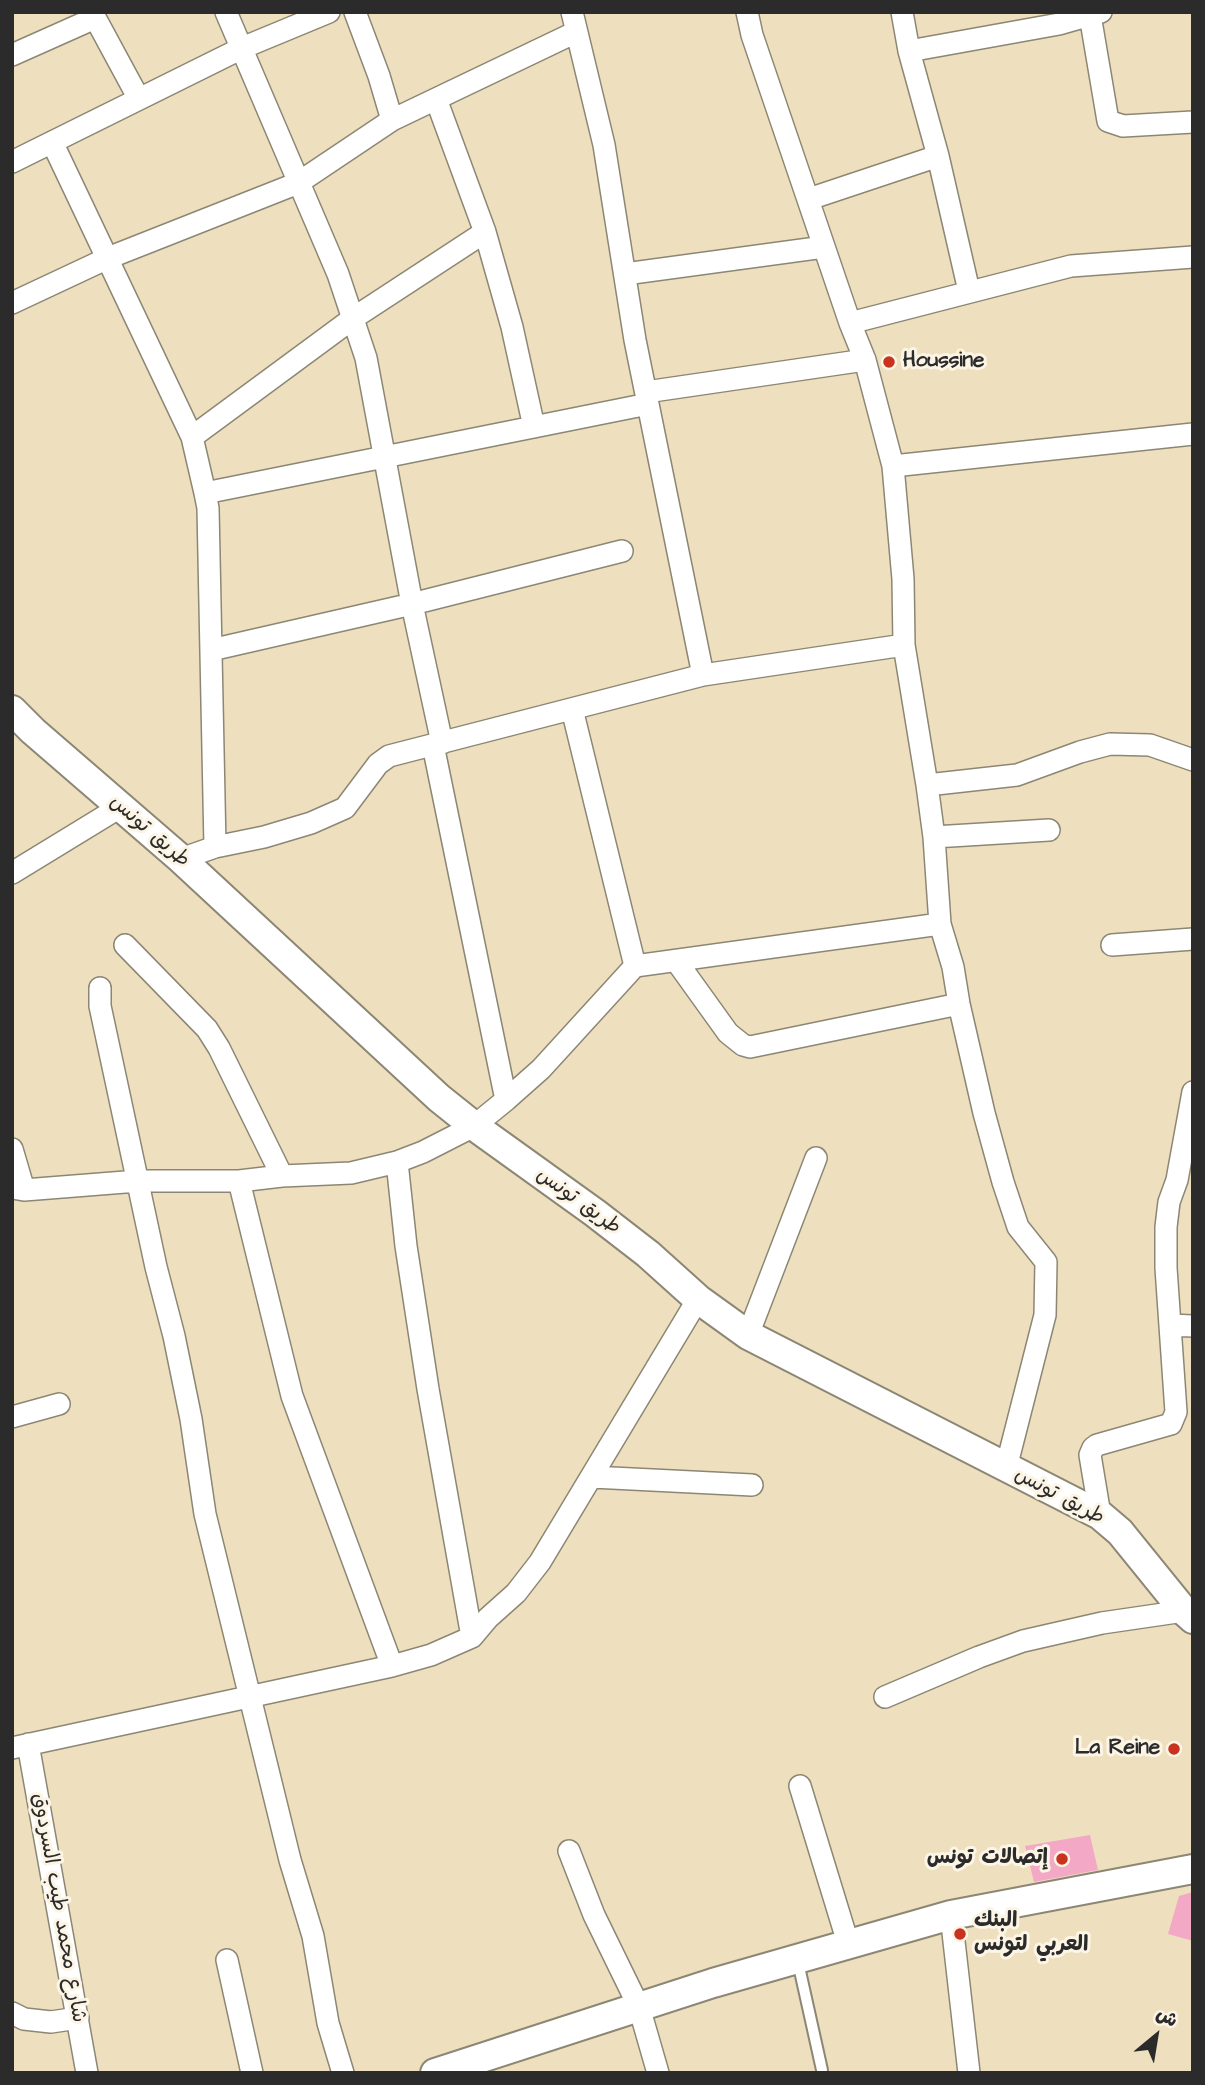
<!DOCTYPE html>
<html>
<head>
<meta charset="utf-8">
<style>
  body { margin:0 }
  #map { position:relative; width:1205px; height:2085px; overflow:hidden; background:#eee0be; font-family:"Architects Daughter","Playpen Sans Arabic",sans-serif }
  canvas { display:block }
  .frame { position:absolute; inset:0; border:14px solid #2b2b2b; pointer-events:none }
  .north { position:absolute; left:1121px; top:2001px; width:70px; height:70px; -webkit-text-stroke:5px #fcf5e5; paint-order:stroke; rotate:30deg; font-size:19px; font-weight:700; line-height:28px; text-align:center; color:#2b2b2b }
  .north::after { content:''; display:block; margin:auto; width:24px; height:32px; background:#2b2b2b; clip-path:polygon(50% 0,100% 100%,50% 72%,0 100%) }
</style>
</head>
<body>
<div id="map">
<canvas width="1205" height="2085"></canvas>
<div class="frame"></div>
<div class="north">ش</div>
</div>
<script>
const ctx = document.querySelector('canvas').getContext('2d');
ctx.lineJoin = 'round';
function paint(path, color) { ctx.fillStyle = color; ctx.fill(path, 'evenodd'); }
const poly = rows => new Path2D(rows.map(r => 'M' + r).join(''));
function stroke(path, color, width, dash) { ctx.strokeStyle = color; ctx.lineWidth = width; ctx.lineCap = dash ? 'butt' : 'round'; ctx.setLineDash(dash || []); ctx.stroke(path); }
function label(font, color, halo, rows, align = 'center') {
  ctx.font = font + ' "Architects Daughter","Playpen Sans Arabic",sans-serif'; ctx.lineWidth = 6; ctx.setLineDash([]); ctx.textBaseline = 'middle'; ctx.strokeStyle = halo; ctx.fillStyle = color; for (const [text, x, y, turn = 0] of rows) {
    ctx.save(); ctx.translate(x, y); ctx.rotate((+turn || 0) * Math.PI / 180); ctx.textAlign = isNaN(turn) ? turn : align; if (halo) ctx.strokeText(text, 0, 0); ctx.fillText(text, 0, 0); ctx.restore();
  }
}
const building = poly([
  [1090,1835,1098,1870,1034,1882,1025,1846],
  [1193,1892,1193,1941,1168,1934,1179,1896]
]);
const lane = poly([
  [798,1962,822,2070]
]);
const street = poly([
  [92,12,139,99],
  [226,12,338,274,366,358,412,604,442,743],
  [355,12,379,76,392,120],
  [572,12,604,145,635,340,703,675],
  [747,12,752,35,850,323,865,360,893,466,903,579,904,645,927,785,934,837,940,924,953,967,959,1004,984,1113,1003,1182,1018,1227,1046,1262,1045,1315,1006,1468],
  [902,12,909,51,938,156,969,291],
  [1090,15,1108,121,1123,126,1193,122],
  [909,51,1059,24,1101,12],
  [12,55,95,18],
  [436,99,485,232,512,327,534,427],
  [52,142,192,437,205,493,208,508,215,847],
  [12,162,242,48,329,12],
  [809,199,938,156],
  [625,274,824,247],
  [12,303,108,258,298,183,392,120,576,32],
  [850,323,1071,266,1193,257],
  [646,392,865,360],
  [192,437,352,319,485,232],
  [893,466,1193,434],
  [205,493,648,404],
  [211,650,412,604,622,551],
  [572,709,635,966],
  [433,745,506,1100],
  [927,785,1017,775,1080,752,1110,744,1150,745,1193,760],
  [934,837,1049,830],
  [181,859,215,847,264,837,311,823,345,808,378,764,389,756,703,675,904,645],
  [12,873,120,807],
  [125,945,207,1029,219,1048,282,1176],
  [1112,945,1193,939],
  [677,962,728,1033,743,1045,750,1047,959,1004],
  [100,988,100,1006,156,1267,174,1336,191,1419,205,1514,290,1860,313,1936,328,2023,343,2073],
  [12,1149,24,1190],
  [397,1162,406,1246,428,1389,472,1637],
  [239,1181,292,1396,392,1666],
  [12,1188,24,1190,138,1181,239,1181,282,1176,351,1173,397,1162,423,1152,474,1126,506,1100,541,1069,635,966,940,924],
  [1170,1325,1193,1326],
  [748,1335,816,1158],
  [12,1417,59,1404],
  [592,1477,752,1485],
  [1100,1515,1090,1455,1093,1448,1097,1445,1171,1424,1176,1412,1166,1268,1166,1227,1169,1202,1177,1180,1193,1092],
  [885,1697,979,1657,1023,1641,1102,1623,1184,1611],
  [28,1744,87,2073],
  [12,1748,392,1666,431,1655,472,1637,488,1618,516,1593,540,1562,698,1299],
  [800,1786,848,1943],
  [569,1851,594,1915,639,2007,658,2073],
  [951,1915,969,2073],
  [227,1960,252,2073],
  [12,2013,24,2019,51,2022,78,2018]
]);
const secondary = poly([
  [12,710,33,731,181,859,439,1098,474,1126,595,1213,648,1254,698,1299,748,1335,1100,1515,1120,1532,1184,1611,1193,1619],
  [435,2073,713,1983,951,1915,1193,1869]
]);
const markers = [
  [889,362,7,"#c8321e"],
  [1174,1749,7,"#c8321e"],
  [1062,1859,7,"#c8321e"],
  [960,1934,7,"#c8321e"]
];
const poiNames = [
  ["Houssine",903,362],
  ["La Reine",1160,1749,"right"],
  ["إتصالات تونس",1048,1859,"right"],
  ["البنك",974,1922],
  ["العربي لتونس",974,1946]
];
const streetNames = [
  ["طريق تونس",149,832,41],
  ["طريق تونس",578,1202,36],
  ["طريق تونس",1059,1497,28],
  ["شارع محمد طيب السردوق",58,1908,80]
];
paint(building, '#f3a9c6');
stroke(lane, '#8c8674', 14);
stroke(street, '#8c8674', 24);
stroke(secondary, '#8c8674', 32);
stroke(lane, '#fff', 10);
stroke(street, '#fff', 21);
stroke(secondary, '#fff', 28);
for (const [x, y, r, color] of markers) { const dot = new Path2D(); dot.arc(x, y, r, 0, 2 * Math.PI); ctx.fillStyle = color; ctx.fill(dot); stroke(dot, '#fcf5e5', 2.5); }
label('bold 21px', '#2b2b2b', '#fcf5e5', poiNames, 'left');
label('21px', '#2b2b2b', '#fcf5e5', streetNames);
</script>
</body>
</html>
